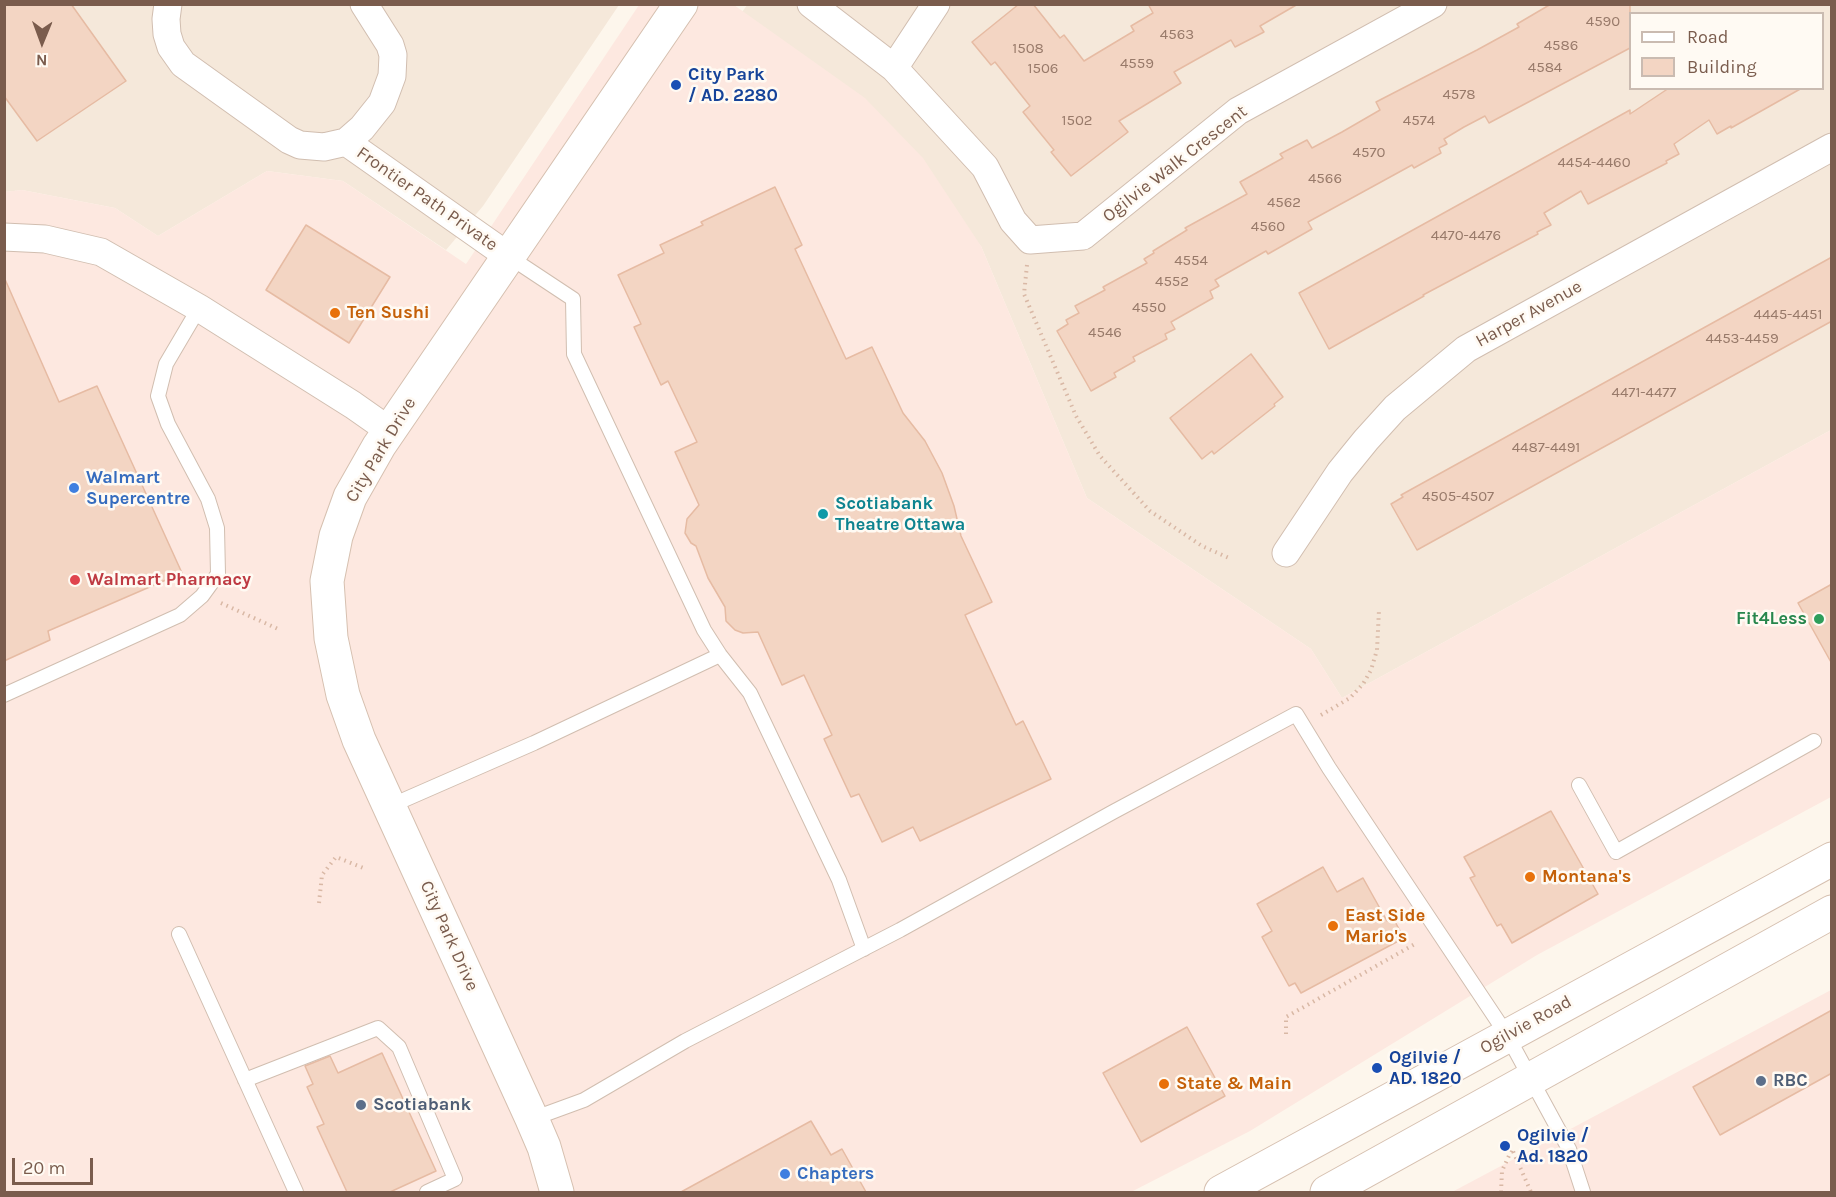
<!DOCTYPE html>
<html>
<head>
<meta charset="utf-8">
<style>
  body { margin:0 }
  #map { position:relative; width:1836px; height:1197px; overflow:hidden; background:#fdf6ec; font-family:Karla,sans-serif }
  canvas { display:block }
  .frame { position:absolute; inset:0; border:6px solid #7a5c4d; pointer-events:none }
  .legend { position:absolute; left:1629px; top:12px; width:195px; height:78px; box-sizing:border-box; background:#fffaf3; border:2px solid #cabbb1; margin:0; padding:8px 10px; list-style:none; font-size:18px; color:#7a5c4d }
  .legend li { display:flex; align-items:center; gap:12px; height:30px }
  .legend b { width:30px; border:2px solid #cabbb1 }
  .north { position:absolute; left:12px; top:12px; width:60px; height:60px; -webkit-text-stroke:4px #fffaf3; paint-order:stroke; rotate:181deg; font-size:16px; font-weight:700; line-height:24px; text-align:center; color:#7a5c4d }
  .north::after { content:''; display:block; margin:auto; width:21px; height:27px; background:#7a5c4d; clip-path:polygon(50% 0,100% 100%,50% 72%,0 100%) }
  .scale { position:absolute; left:12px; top:1158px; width:81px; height:27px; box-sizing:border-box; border:3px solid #7a5c4d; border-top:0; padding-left:8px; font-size:18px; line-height:21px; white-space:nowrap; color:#7a5c4d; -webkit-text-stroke:4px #fffaf3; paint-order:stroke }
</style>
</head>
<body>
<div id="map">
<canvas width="1836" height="1197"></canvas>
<div class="frame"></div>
<ul class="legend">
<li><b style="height:8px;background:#fff"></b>Road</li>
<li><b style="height:16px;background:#f3d5c3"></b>Building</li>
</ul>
<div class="north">N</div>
<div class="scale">20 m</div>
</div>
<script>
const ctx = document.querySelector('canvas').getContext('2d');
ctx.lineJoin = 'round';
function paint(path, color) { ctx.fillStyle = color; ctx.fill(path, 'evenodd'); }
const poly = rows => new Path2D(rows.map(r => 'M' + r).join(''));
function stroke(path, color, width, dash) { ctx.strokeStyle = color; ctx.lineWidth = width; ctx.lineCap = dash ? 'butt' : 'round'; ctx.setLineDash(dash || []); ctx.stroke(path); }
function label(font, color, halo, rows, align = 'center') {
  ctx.font = font + ' Karla,sans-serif'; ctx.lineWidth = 5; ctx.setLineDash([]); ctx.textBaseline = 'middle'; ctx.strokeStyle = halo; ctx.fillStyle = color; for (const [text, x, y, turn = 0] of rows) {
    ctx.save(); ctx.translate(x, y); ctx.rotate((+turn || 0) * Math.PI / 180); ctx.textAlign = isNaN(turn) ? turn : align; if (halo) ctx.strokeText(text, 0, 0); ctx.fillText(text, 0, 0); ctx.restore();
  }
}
const residential = poly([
  [748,4,1831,5,1831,430,1342,698,1311,649,1087,498,981,246,742,12],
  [1630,14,1822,14,1822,88,1630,88],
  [4,5,619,5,483,206,446,250,343,181,267,171,158,236,115,208,22,190,5,192]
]);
const commercial = poly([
  [639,5,734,5,865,98,923,158,981,246,1087,498,1311,649,1342,698,1831,430,1831,797,1537,955,1250,1131,1131,1192,5,1192,4,192,22,190,115,208,158,236,267,171,343,181,466,264],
  [1831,990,1831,1192,1452,1192,1578,1125]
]);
const building = poly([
  [4,4,71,4,126,81,37,141,4,96,4,4],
  [1019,4,1033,4,1060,38,1064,35,1084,61,1134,31,1131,26,1153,13,1148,4,1298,4,1260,26,1264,32,1235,47,1231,40,1174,72,1181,83,1119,121,1128,132,1071,176,1051,152,1054,150,1023,112,1030,106,995,62,991,65,972,42,1019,4],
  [1551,4,1630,4,1630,48,1489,123,1485,116,1464,127,1444,139,1447,144,1439,148,1441,153,1414,168,1412,165,1308,222,1312,229,1268,254,1266,251,1215,280,1219,286,1210,291,1213,298,1171,322,1175,329,1165,334,1167,339,1133,357,1135,361,1114,373,1116,377,1091,391,1057,331,1068,324,1066,320,1079,313,1075,306,1105,290,1103,287,1147,263,1144,259,1154,253,1153,251,1187,230,1185,228,1247,194,1240,182,1283,158,1280,154,1307,140,1312,148,1342,132,1380,110,1376,102,1477,50,1519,27,1517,24,1551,4],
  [1669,88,1802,88,1731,128,1731,126,1717,134,1709,120,1674,144,1679,154,1666,161,1667,163,1588,204,1581,191,1544,213,1551,225,1537,232,1538,234,1423,295,1424,296,1329,349,1299,293,1630,110,1630,114,1669,88],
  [775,187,802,245,795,249,846,359,872,347,903,413,925,441,942,473,954,506,961,536,992,602,965,615,1016,725,1023,721,1051,779,920,841,913,827,882,842,859,794,851,797,824,739,832,735,804,675,782,685,758,632,743,633,735,630,726,621,725,607,708,578,696,546,691,543,685,533,687,519,699,505,675,452,697,442,668,381,661,385,634,327,641,324,618,275,664,253,660,245,703,225,701,222,775,187],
  [306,225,390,277,349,343,266,290,306,225],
  [1832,257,1832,321,1417,550,1391,504,1403,497,1401,495,1832,257],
  [4,277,59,402,97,386,182,573,48,631,50,640,4,661,4,277],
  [1251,354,1283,397,1274,404,1275,406,1214,454,1212,451,1202,459,1170,418,1251,354],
  [1832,584,1832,664,1798,603,1832,584],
  [1551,811,1598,894,1512,943,1501,924,1497,926,1470,878,1475,876,1464,857,1551,811],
  [1323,867,1337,892,1363,878,1387,921,1393,918,1404,938,1301,993,1295,983,1289,986,1262,937,1272,931,1257,904,1323,867],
  [1832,1010,1832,1073,1720,1135,1693,1087,1832,1010],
  [1187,1027,1225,1096,1141,1142,1103,1073,1187,1027],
  [382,1053,436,1171,390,1192,347,1192,317,1127,324,1124,307,1087,313,1084,305,1066,330,1056,338,1073,382,1053],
  [811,1121,831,1155,842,1149,866,1192,681,1192,811,1121]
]);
const path = poly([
  [1027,265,1024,294,1076,416,1100,456,1150,511,1202,546,1229,558],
  [221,603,278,629],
  [1321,715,1350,698,1363,684,1371,670,1377,650,1379,610],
  [319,903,322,875,336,857,366,869],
  [1286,1034,1286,1017,1415,944],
  [1501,1192,1502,1171,1512,1149,1531,1192]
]);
const lane = poly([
  [508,256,573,299,574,354,704,630,720,655,750,693,839,880,864,949],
  [4,695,180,615,202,596,218,574,217,528,208,499,168,424,158,396,166,364,199,308],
  [1579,785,1616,852,1814,741],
  [390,806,534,743,720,655],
  [179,934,296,1192],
  [245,1080,378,1028,399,1047,455,1179,427,1192],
  [532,1119,584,1100,685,1041,900,930,1113,812,1296,714,1329,768,1507,1035,1569,1149,1583,1192]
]);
const street = poly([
  [168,4,166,19,167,34,171,47,183,64,289,140,300,145,324,147,346,142,362,128,382,103,392,76,393,55,390,45,364,4],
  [811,4,894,68,985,167,1013,221,1030,240,1083,236,1238,111,1433,4],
  [894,68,936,4],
  [346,142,508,256],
  [4,237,45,239,101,252,199,308,353,405,390,431],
  [1286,553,1340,472,1366,440,1395,408,1466,349,1832,147]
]);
const secondary = poly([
  [557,1192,544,1147,532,1119,359,740,343,695,331,638,327,581,336,536,350,497,379,446,681,4],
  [1221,1192,1832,859],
  [1327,1192,1832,912]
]);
const markers = [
  [676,85,6,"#1a4fb4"],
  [335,313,6,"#e8710a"],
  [74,488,6,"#3f7fe0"],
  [823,514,6,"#0f9aa8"],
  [75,580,6,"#e0444e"],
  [1819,619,6,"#2e9e5b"],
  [1530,877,6,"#e8710a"],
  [1333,926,6,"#e8710a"],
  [1377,1068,6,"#1a4fb4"],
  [1761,1081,6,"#5c6f8a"],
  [1164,1084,6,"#e8710a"],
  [361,1105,6,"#5c6f8a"],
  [1505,1146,6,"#1a4fb4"],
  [785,1174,6,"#3f7fe0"]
];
const numberNames = [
  ["4590",1603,22],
  ["4563",1177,35],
  ["4586",1561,46],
  ["1508",1028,49],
  ["4559",1137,64],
  ["4584",1545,68],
  ["1506",1043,69],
  ["4578",1459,95],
  ["1502",1077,121],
  ["4574",1419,121],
  ["4570",1369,153],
  ["4454-4460",1594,163],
  ["4566",1325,179],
  ["4562",1284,203],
  ["4560",1268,227],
  ["4470-4476",1466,236],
  ["4554",1191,261],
  ["4552",1172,282],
  ["4550",1149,308],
  ["4445-4451",1788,315],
  ["4546",1105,333],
  ["4453-4459",1742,339],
  ["4471-4477",1644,393],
  ["4487-4491",1546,448],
  ["4505-4507",1458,497]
];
const transitNames = [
  ["City Park",688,75],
  ["/ AD. 2280",688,96],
  ["Ogilvie /",1389,1058],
  ["AD. 1820",1389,1079],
  ["Ogilvie /",1517,1136],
  ["Ad. 1820",1517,1157]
];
const streetNames = [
  ["Ogilvie Walk Crescent",1175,164,-38],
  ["Frontier Path Private",427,199,35],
  ["Harper Avenue",1529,314,-29],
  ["City Park Drive",381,450,-59],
  ["City Park Drive",449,936,66],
  ["Ogilvie Road",1526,1025,-29]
];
const foodNames = [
  ["Ten Sushi",347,313],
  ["Montana's",1542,877],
  ["East Side",1345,916],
  ["Mario's",1345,937],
  ["State & Main",1176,1084]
];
const shopNames = [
  ["Walmart",86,478],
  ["Supercentre",86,499],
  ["Chapters",797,1174]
];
const cultureNames = [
  ["Scotiabank",835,504],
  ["Theatre Ottawa",835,525]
];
const healthNames = [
  ["Walmart Pharmacy",87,580]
];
const leisureNames = [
  ["Fit4Less",1807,619]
];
const serviceNames = [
  ["RBC",1773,1081],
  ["Scotiabank",373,1105]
];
paint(residential, '#f5e8da');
paint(commercial, '#fde8e0');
paint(building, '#f3d5c3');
stroke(building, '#e6bba3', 1.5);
stroke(lane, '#d1beb0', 16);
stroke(street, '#d1beb0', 29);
stroke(secondary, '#d6c0b0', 35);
stroke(path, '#d9b8a5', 4, [1.5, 4.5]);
stroke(lane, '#fff', 14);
stroke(street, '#fff', 27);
stroke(secondary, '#fff', 33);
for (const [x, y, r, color] of markers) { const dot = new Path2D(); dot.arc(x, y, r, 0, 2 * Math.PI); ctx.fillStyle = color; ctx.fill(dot); stroke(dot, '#fffaf3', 2); }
label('15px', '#987a6a', null, numberNames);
label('bold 18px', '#164399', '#fffaf3', transitNames, 'left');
label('18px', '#7a5c4d', '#fffaf3', streetNames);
label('bold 18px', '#c56008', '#fffaf3', foodNames, 'left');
label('bold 18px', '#366cbe', '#fffaf3', shopNames, 'left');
label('bold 18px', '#0d838f', '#fffaf3', cultureNames, 'left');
label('bold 18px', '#be3a42', '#fffaf3', healthNames, 'left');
label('bold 18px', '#27864d', '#fffaf3', leisureNames, 'right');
label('bold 18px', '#4e5e75', '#fffaf3', serviceNames, 'left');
</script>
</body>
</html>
